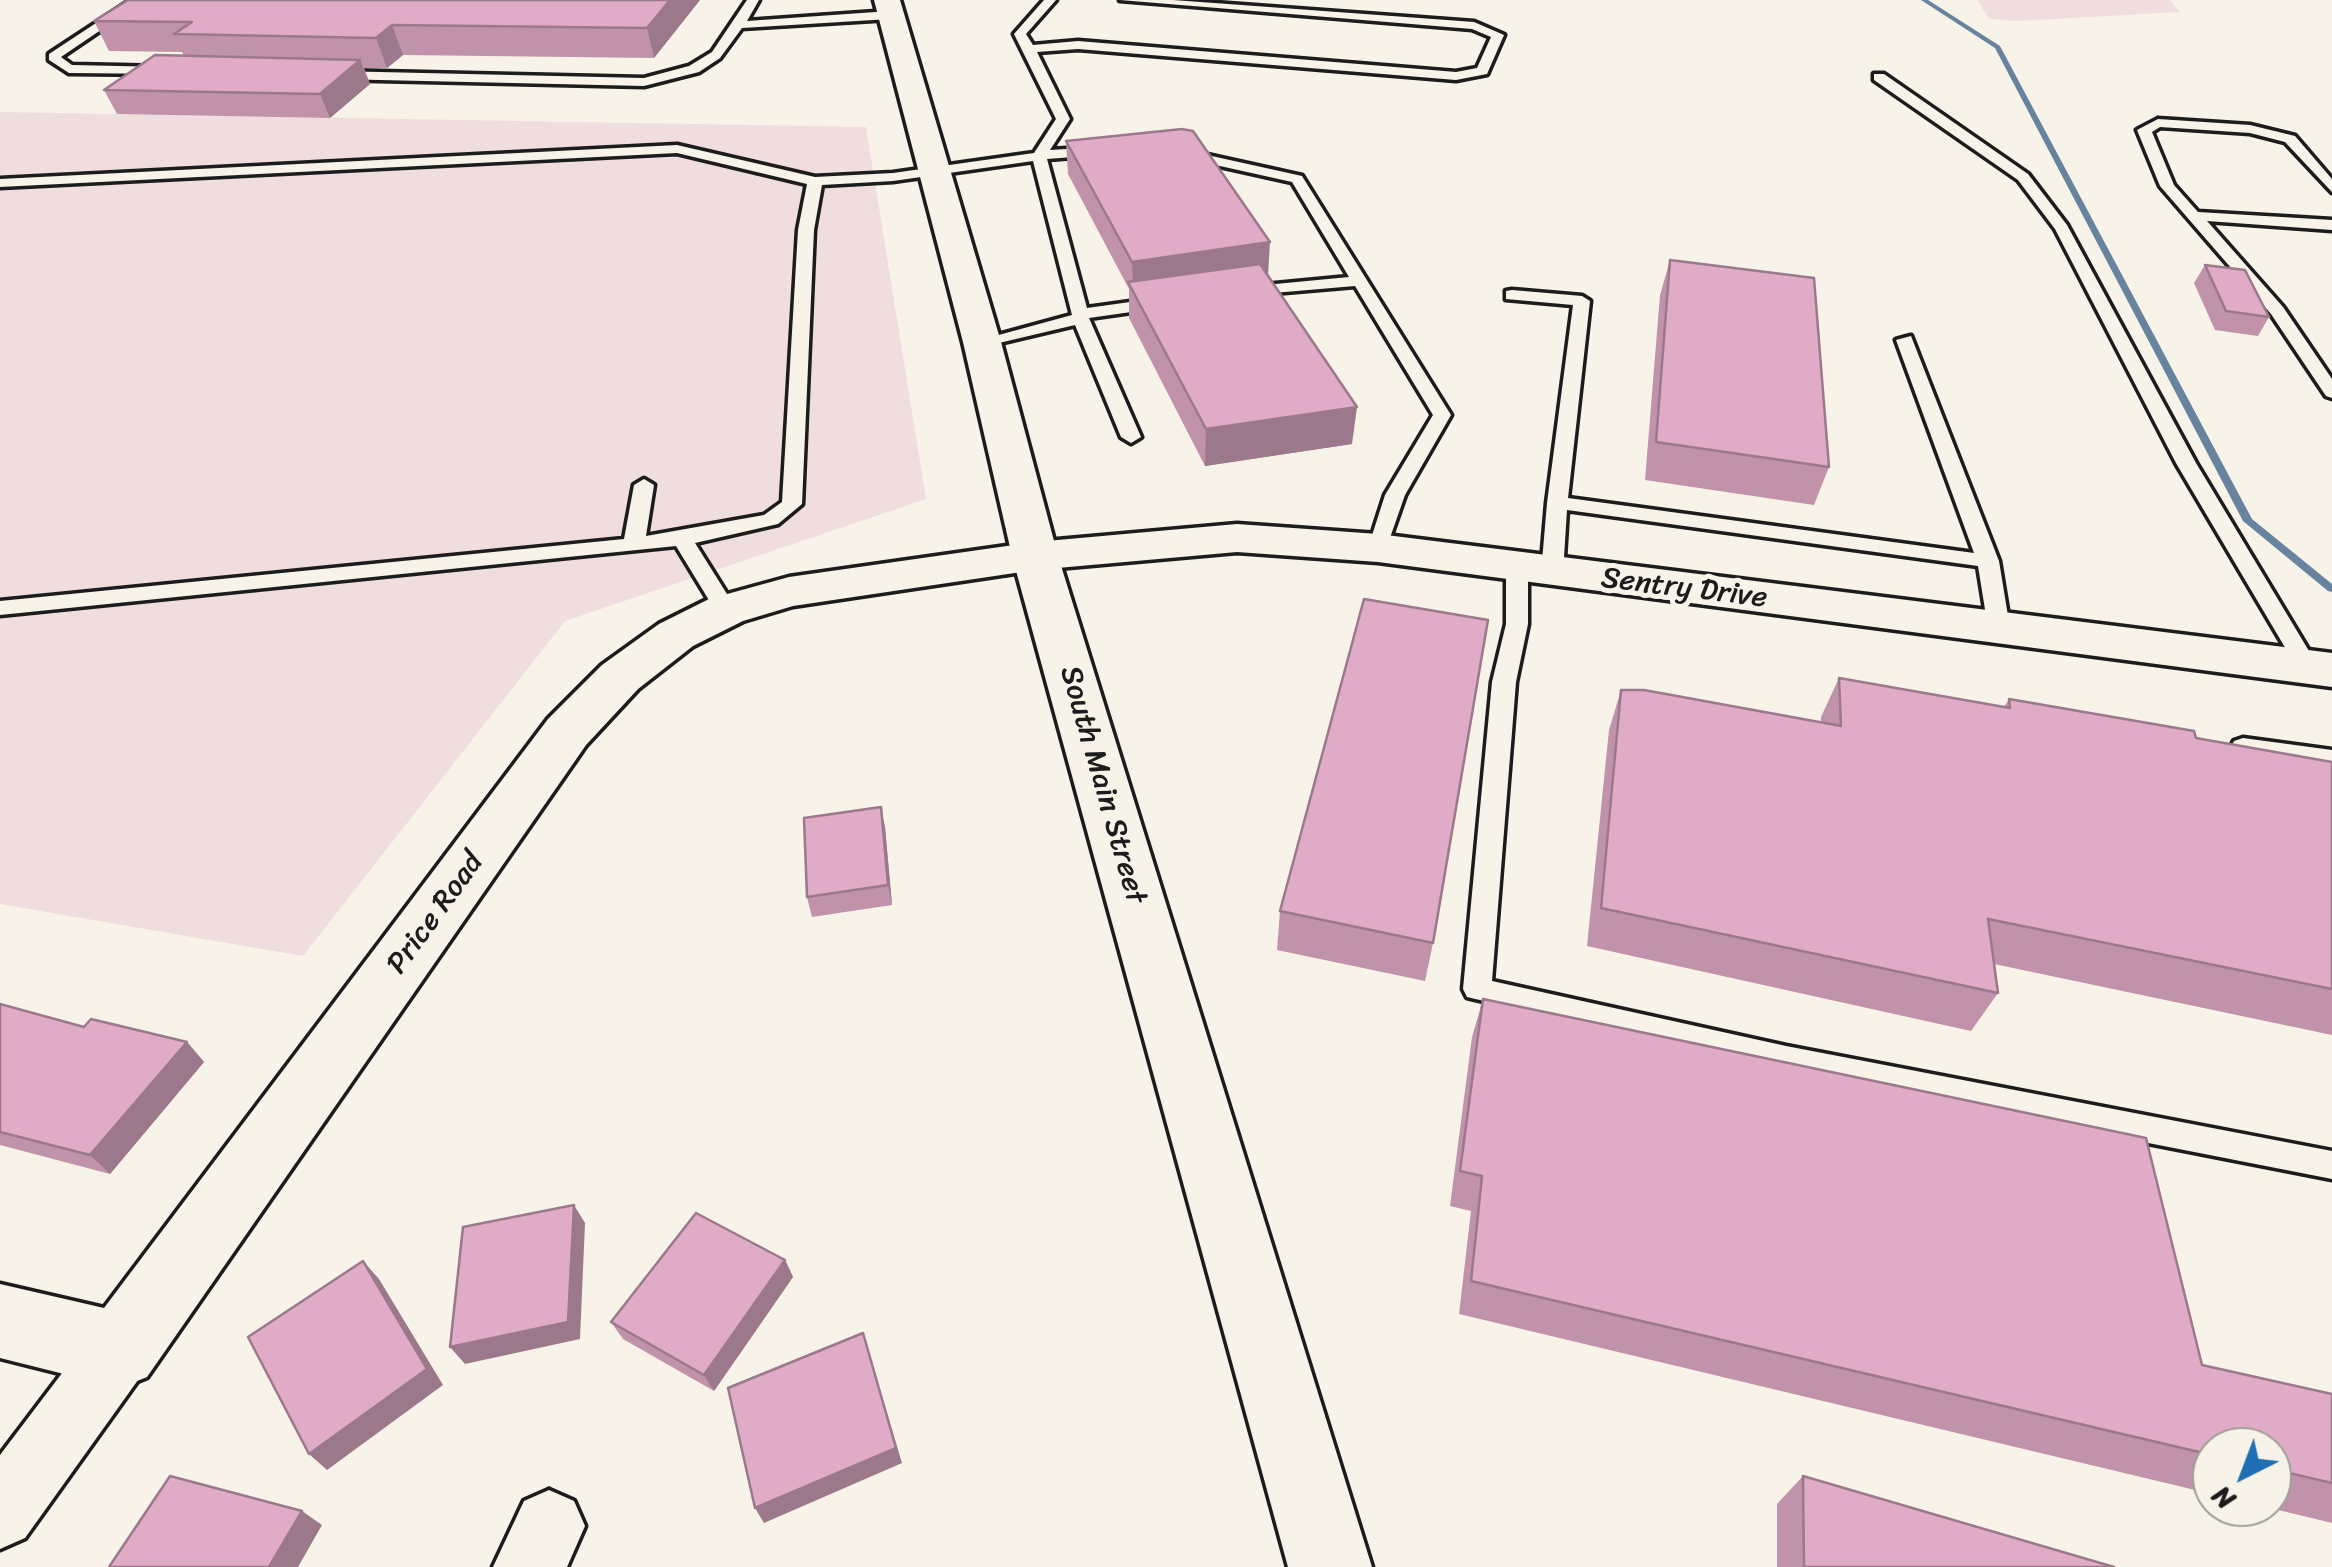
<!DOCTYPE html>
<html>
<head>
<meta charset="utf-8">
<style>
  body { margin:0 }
  #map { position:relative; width:2332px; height:1567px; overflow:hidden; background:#f7f3e8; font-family:Sriracha,sans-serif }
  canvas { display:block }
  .north { position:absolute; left:2192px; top:1427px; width:100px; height:100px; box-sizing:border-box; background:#f7f3e8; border:2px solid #9f9d96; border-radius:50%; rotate:222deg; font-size:28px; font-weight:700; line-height:40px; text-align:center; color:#1c1c1c }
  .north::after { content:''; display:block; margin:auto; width:35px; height:45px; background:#1f6fb2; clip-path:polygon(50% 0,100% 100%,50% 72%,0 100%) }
</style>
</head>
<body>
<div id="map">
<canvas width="2332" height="1567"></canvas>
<div class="north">N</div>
</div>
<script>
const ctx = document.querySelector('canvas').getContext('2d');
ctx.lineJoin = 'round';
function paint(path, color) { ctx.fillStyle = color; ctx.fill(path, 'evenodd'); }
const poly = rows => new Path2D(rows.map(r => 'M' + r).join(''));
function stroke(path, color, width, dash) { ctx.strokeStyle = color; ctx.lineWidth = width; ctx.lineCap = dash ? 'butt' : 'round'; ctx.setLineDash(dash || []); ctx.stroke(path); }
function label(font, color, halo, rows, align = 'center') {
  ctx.font = font + ' Sriracha,sans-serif'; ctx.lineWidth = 10; ctx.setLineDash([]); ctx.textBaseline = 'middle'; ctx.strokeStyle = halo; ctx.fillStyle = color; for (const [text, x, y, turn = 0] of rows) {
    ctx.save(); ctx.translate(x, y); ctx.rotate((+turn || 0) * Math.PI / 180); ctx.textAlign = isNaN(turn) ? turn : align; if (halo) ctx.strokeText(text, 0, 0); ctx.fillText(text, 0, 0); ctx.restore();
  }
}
const built = poly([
  [1977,0,2170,0,2180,12,2019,21,1989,19],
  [0,112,866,127,926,499,565,621,303,956,0,904]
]);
const stream = poly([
  [1921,0,1928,0,2000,46,2252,519,2332,584,2332,592,2328,591,2243,521,1995,48,1921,0]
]);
const service = poly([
  [131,0,145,0,61,57,72,65,165,67,171,71,170,74,69,73,49,60,49,54,131,0],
  [747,0,759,0,747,21,890,11,896,15,890,19,742,28,720,58,699,72,644,86,335,79,329,75,335,71,644,78,689,66,712,52,747,0],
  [1044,0,1056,0,1026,34,1033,45,1078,41,1456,72,1477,68,1491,37,1472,29,1120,0,1173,0,1474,22,1504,35,1487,74,1456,80,1078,49,1037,52,1070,119,1050,150,1100,147,1107,151,1100,155,1047,159,1087,308,1159,298,1167,303,1159,308,1089,318,1141,437,1131,443,1121,437,1075,325,982,347,973,342,1072,315,1033,161,893,181,822,185,814,230,802,504,778,524,695,543,737,610,734,615,718,615,676,546,0,615,0,601,624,539,634,485,644,479,654,485,646,536,764,515,782,502,798,230,807,184,677,153,0,187,0,179,677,145,815,177,893,173,1034,153,1056,119,1014,34,1044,0],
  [1874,74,1884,74,2028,174,2067,225,2196,463,2318,666,2315,671,2299,671,2296,666,2176,463,2055,229,2018,180,1874,80,1874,74],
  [2158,119,2250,125,2295,136,2332,179,2332,192,2285,142,2250,133,2160,127,2152,132,2174,185,2198,212,2332,220,2332,230,2207,221,2283,307,2332,379,2332,398,2326,396,2271,314,2160,186,2137,130,2158,119],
  [1180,149,1302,176,1451,415,1405,495,1385,552,1371,552,1368,548,1385,495,1433,415,1355,286,1238,296,1236,292,1244,287,1349,277,1292,182,1175,156,1173,153,1180,149],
  [1512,290,1582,296,1590,301,1568,498,1974,553,1896,340,1911,336,1999,561,2010,628,2007,633,1991,633,1988,628,1978,566,1567,510,1563,573,1560,578,1544,578,1541,573,1547,503,1573,305,1506,299,1506,291,1512,290],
  [1517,561,1528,568,1528,624,1516,682,1492,981,1786,1046,2332,1151,2332,1179,1786,1072,1467,997,1463,989,1492,682,1506,624,1506,568,1517,561],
  [2243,738,2332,750,2332,768,2234,753,2231,747,2234,741,2243,738]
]);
const minor = poly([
  [120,1317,143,1327,153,1350,143,1373,25,1538,0,1549,0,1455,97,1327,120,1317],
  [549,1490,574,1501,585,1526,567,1567,493,1567,524,1501,549,1490]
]);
const tertiary = poly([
  [1237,524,1378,534,2332,653,2332,687,1378,562,1237,552,1035,570,793,606,743,621,693,646,638,689,586,745,147,1377,120,1388,0,1358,0,1284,104,1308,548,719,602,665,659,624,709,599,789,577,1035,542,1237,524]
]);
const secondary = poly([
  [874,0,900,0,1001,342,1058,556,1372,1567,1288,1567,1012,556,963,342,874,0]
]);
const wall = poly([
  [128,0,700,0,654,58,403,55,387,68,364,68,370,84,330,118,117,114,104,90,184,56,182,52,109,51,94,21],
  [1066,141,1268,276,1352,444,1205,466,1129,318,1129,289,1068,174],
  [1670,260,1829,467,1814,505,1645,480,1660,295],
  [2205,265,2269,317,2258,336,2215,330,2194,283],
  [1839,678,2004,707,2009,699,2196,738,2332,762,2332,1035,1994,964,1998,993,1971,1031,1587,946,1609,730,1621,690,1821,722,1821,717],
  [885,827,892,905,812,917,807,897],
  [1280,911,1433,943,1425,981,1277,950],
  [1483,999,2202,1365,2332,1394,2332,1523,2266,1507,2272,1507,2272,1447,2212,1447,2212,1494,1459,1314,1471,1211,1450,1206,1472,1037],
  [0,1004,84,1027,187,1042,204,1062,110,1174,0,1145],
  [785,1260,793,1277,714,1391,623,1339,611,1322],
  [1803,1476,2114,1567,1777,1567,1777,1504]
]);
const shadedWall = poly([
  [670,0,700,0,654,58,647,28],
  [392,25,403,55,387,68,376,38],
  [360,60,370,84,330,118,320,94],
  [1270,242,1268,276,1133,291,1132,262],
  [1357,407,1352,444,1205,466,1206,429],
  [881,807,885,827,892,905,888,885],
  [187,1042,204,1062,110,1174,90,1155],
  [574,1205,585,1223,580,1339,465,1364,450,1347],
  [785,1260,793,1277,714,1391,704,1375],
  [363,1261,379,1279,443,1385,327,1470,309,1454],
  [863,1333,902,1463,764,1523,755,1508],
  [302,1511,322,1525,298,1567,269,1567]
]);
const building = poly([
  [128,0,670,0,647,28,392,25,376,38,174,34,192,22,94,21,128,0],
  [155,55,360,60,320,94,104,90,155,55],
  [1182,129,1193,131,1270,242,1132,262,1066,141,1182,129],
  [1670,260,1814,278,1829,467,1656,442,1670,260],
  [1260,264,1357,407,1206,429,1128,282,1260,264],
  [2205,265,2245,270,2269,317,2226,311,2205,265],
  [1364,599,1488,620,1433,943,1280,911,1364,599],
  [1839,678,2010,708,2009,699,2194,731,2196,738,2332,762,2332,989,1988,919,1998,993,1601,908,1621,690,1644,690,1841,726,1839,678],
  [881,807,888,885,807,897,804,818,881,807],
  [1483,999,2146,1138,2202,1365,2332,1394,2332,1483,2272,1469,2272,1447,2212,1447,2212,1455,1471,1281,1482,1176,1460,1171,1483,999],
  [0,1004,84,1027,91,1019,187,1042,90,1155,0,1132,0,1004],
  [574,1205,568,1322,450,1347,463,1227,574,1205],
  [696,1213,785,1260,704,1375,611,1322,696,1213],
  [363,1261,427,1369,309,1454,248,1337,363,1261],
  [863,1333,896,1448,755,1508,728,1388,863,1333],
  [170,1476,302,1511,269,1567,109,1567,170,1476],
  [1803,1476,2114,1567,1804,1567,1803,1476]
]);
const streetNames = [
  ["Sentry Drive",1684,589,7],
  ["South Main Street",1102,785,74],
  ["Price Road",436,914,-54]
];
paint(built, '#f0ddde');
paint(stream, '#68839e');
stroke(service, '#1c1c1c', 7);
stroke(minor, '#1c1c1c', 7);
stroke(tertiary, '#1c1c1c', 7);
stroke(secondary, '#1c1c1c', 7);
paint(service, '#f7f3e8');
paint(minor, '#f7f3e8');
paint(tertiary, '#f7f3e8');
paint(secondary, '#f7f3e8');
paint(wall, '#c093aa');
paint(shadedWall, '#9c788b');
paint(building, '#dfabc6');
stroke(building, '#9c788b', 2.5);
label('30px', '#1c1c1c', '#f7f3e8', streetNames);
</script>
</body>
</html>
